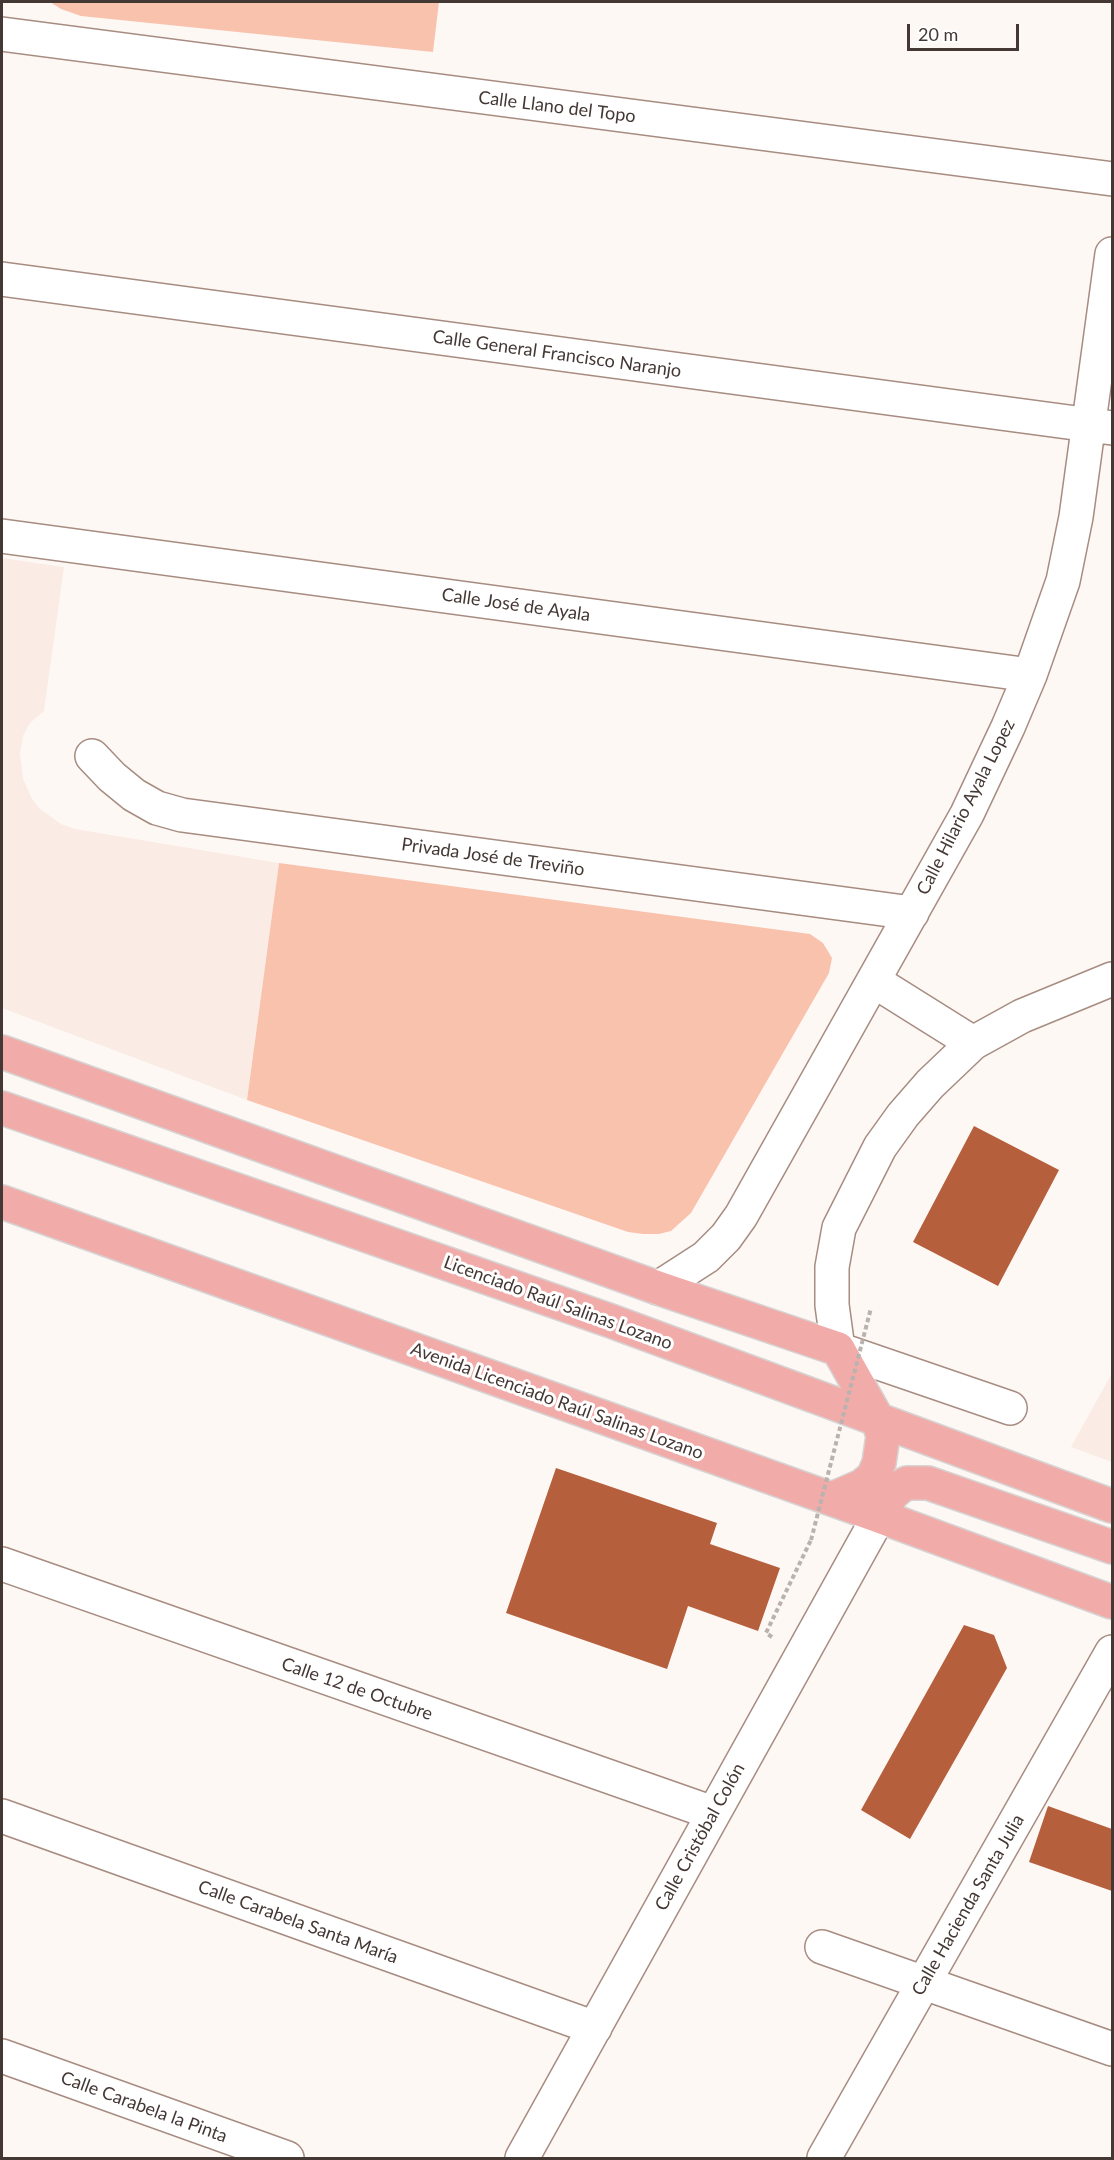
<!DOCTYPE html>
<html>
<head>
<meta charset="utf-8">
<style>
  body { margin:0 }
  #map { position:relative; width:1114px; height:2160px; overflow:hidden; background:#fef8f5; font-family:Lato,sans-serif }
  canvas { display:block }
  .frame { position:absolute; inset:0; border:3px solid #443834; pointer-events:none }
  .scale { position:absolute; left:907px; top:24px; width:112px; height:27px; box-sizing:border-box; border:3px solid #443834; border-top:0; padding-left:8px; font-size:18px; line-height:21px; white-space:nowrap; color:#443834; -webkit-text-stroke:4px #fff; paint-order:stroke }
</style>
</head>
<body>
<div id="map">
<canvas width="1114" height="2160"></canvas>
<div class="frame"></div>
<div class="scale">20 m</div>
</div>
<script>
const ctx = document.querySelector('canvas').getContext('2d');
ctx.lineJoin = 'round';
function paint(path, color) { ctx.fillStyle = color; ctx.fill(path, 'evenodd'); }
const poly = rows => new Path2D(rows.map(r => 'M' + r).join(''));
function stroke(path, color, width, dash) { ctx.strokeStyle = color; ctx.lineWidth = width; ctx.lineCap = dash ? 'butt' : 'round'; ctx.setLineDash(dash || []); ctx.stroke(path); }
function label(font, color, halo, rows, align = 'center') {
  ctx.font = font + ' Lato,sans-serif'; ctx.lineWidth = 6; ctx.setLineDash([]); ctx.textBaseline = 'middle'; ctx.strokeStyle = halo; ctx.fillStyle = color; for (const [text, x, y, turn = 0] of rows) {
    ctx.save(); ctx.translate(x, y); ctx.rotate((+turn || 0) * Math.PI / 180); ctx.textAlign = isNaN(turn) ? turn : align; if (halo) ctx.strokeText(text, 0, 0); ctx.fillText(text, 0, 0); ctx.restore();
  }
}
const built = poly([
  [2,558,64,567,44,711,30,723,26,730,23,736,20,754,23,779,32,799,39,808,61,824,75,829,279,863,247,1100,2,1008],
  [1112,1373,1112,1462,1071,1447]
]);
const green = poly([
  [50,2,439,2,433,52,81,16,61,9],
  [279,863,810,934,823,943,832,958,829,973,691,1213,671,1231,659,1234,643,1234,628,1232,247,1100]
]);
const building = poly([
  [974,1126,1059,1170,998,1286,913,1242],
  [556,1468,717,1523,710,1544,780,1568,758,1631,688,1606,667,1669,506,1613],
  [964,1625,994,1635,1007,1668,910,1839,861,1810],
  [1048,1806,1112,1829,1112,1891,1029,1862]
]);
const path = poly([
  [772,1637,766,1633,811,1540]
]);
const minor = poly([
  [2,34,1112,179],
  [2,279,1112,428],
  [2,536,1030,675],
  [92,756,112,777,134,795,157,808,182,815,912,913],
  [874,981,973,1043],
  [658,1288,706,1257,726,1237,741,1216,967,814,1008,727,1030,675,1063,581,1076,517,1112,254],
  [1010,1408,838,1349,832,1305,832,1267,839,1228,880,1147,903,1115,930,1084,973,1043,1022,1016,1112,979],
  [2,1564,713,1813],
  [2,1816,595,2028],
  [822,1947,1112,2049],
  [2,2056,287,2158],
  [522,2158,879,1516],
  [824,2158,1112,1652]
]);
const major = poly([
  [2,1052,658,1288,838,1349,878,1420,883,1436,879,1463,873,1477,862,1486,832,1499],
  [2,1108,611,1321,1112,1506],
  [2,1202,879,1516,1112,1602],
  [879,1516,892,1494,900,1487,907,1483,928,1483,1112,1547]
]);
const pathBridge = poly([
  [811,1540,871,1308]
]);
const streetNames = [
  ["Calle Llano del Topo",557,107,7],
  ["Calle General Francisco Naranjo",557,354,8],
  ["Calle José de Ayala",516,605,8],
  ["Calle Hilario Ayala Lopez",966,807,-63],
  ["Privada José de Treviño",493,857,8],
  ["Licenciado Raúl Salinas Lozano",558,1303,20],
  ["Avenida Licenciado Raúl Salinas Lozano",557,1401,20],
  ["Calle 12 de Octubre",357,1689,19],
  ["Calle Cristóbal Colón",700,1837,-61],
  ["Calle Hacienda Santa Julia",968,1905,-60],
  ["Calle Carabela Santa María",298,1922,20],
  ["Calle Carabela la Pinta",144,2107,20]
];
paint(built, '#faebe5');
paint(green, '#f9c2ad');
paint(building, '#b65f3c');
stroke(minor, '#a78c81', 36);
stroke(major, '#d6d3d2', 36);
stroke(path, '#bab2ae', 4, [4.5, 3]);
stroke(minor, '#fff', 33);
stroke(major, '#f1aca9', 33);
stroke(pathBridge, '#bab2ae', 4, [4.5, 3]);
label('18px', '#443834', '#fff', streetNames);
</script>
</body>
</html>
